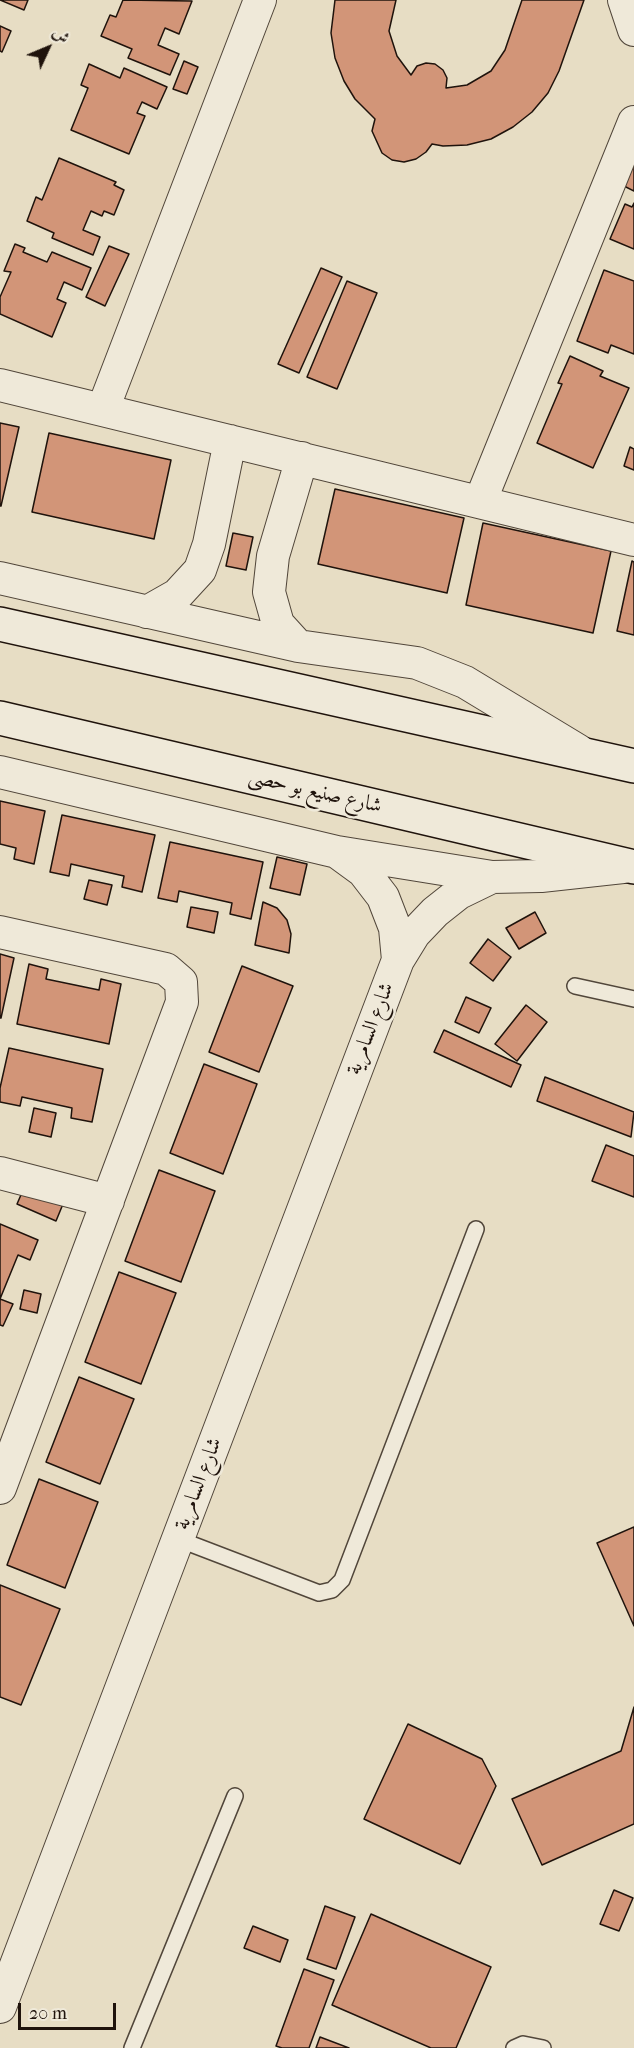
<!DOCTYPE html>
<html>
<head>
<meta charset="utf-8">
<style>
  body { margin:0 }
  #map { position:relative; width:634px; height:2048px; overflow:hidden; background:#e7ddc4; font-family:"IM FELL French Canon",Amiri,serif }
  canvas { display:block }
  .north { position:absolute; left:18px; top:18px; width:60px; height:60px; -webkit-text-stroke:4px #efe9d9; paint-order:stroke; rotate:46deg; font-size:16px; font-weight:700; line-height:24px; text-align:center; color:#1f130c }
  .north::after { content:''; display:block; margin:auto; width:21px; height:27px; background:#1f130c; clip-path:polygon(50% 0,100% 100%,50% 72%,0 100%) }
  .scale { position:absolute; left:18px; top:2003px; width:98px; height:27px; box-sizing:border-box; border:3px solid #1f130c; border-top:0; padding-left:8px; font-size:18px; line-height:21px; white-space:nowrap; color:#1f130c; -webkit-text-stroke:4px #efe9d9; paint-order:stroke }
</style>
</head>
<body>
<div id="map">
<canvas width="634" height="2048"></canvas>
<div class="north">ش</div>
<div class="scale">20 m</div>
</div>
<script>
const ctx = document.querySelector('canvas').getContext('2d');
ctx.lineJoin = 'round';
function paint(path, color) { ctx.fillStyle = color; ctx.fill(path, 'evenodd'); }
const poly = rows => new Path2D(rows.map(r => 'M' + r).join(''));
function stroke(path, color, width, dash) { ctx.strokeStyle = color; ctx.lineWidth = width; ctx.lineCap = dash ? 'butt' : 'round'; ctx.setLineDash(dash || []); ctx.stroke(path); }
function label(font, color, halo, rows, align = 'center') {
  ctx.font = font + ' "IM FELL French Canon",Amiri,serif'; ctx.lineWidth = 5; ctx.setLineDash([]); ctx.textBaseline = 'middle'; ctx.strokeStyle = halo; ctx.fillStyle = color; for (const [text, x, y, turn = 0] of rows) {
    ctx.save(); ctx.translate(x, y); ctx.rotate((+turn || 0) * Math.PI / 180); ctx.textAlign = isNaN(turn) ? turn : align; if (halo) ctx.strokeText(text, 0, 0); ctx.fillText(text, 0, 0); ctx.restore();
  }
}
const building = poly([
  [0,0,28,0,24,10,0,0],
  [123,0,192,1,179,34,165,28,158,45,179,54,170,75,128,58,132,49,101,36,110,15,116,17,123,0],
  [335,0,396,0,389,31,397,56,411,75,417,66,426,63,435,64,443,70,447,78,446,88,467,85,491,71,505,50,522,0,584,0,559,71,548,93,532,112,513,127,491,139,467,145,443,146,432,144,426,152,416,159,404,162,392,160,382,153,372,131,375,119,355,99,344,81,335,58,331,33,335,0],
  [0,26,11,31,2,52,0,51,0,26],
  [184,61,198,67,187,94,173,89,184,61],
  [89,64,120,78,124,68,167,87,157,109,142,102,137,113,145,116,129,154,71,130,88,88,81,85,89,64],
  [59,158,116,182,114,185,124,190,114,215,104,211,102,216,91,211,83,230,100,237,93,255,52,238,54,233,27,221,36,197,42,200,59,158],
  [633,164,634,165,634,191,624,186,633,164],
  [634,203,634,249,610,239,625,204,632,207,634,203],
  [15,244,25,248,23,252,47,262,52,252,91,268,82,290,64,282,57,299,66,303,52,337,0,314,0,297,11,272,4,271,15,244],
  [109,246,129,254,105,306,86,297,109,246],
  [321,268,342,277,299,373,278,364,321,268],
  [604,270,634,281,634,354,611,345,608,353,577,341,604,270],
  [347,281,377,293,337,389,307,377,347,281],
  [570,356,603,371,600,376,629,388,593,468,537,443,562,384,558,383,570,356],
  [0,423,19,427,1,506,0,506,0,423],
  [49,433,171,460,154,539,32,512,49,433],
  [630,447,634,449,634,470,624,466,630,447],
  [335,489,464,518,447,593,318,564,335,489],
  [483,523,611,551,593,633,466,605,483,523],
  [233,533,253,537,246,570,226,566,233,533],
  [632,561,634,562,634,635,617,631,632,561],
  [0,801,45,811,34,864,14,859,16,848,0,844,0,801],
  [62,815,155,835,142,892,122,887,124,876,71,864,69,876,50,872,62,815],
  [170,842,263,862,251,919,230,914,232,903,179,891,177,902,158,898,170,842],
  [277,857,307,864,300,895,270,888,277,857],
  [89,880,112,885,107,905,84,899,89,880],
  [263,902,277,908,287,920,291,934,289,953,255,945,263,902],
  [191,907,218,912,214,933,187,927,191,907],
  [535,912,546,933,519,949,506,928,535,912],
  [488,939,511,957,493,981,470,963,488,939],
  [0,954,14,958,1,1018,0,1018,0,954],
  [29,964,48,969,46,979,99,990,101,979,121,984,109,1044,17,1024,29,964],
  [242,966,293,986,259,1072,209,1052,242,966],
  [466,997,491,1008,479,1033,455,1022,466,997],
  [526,1005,547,1022,517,1061,495,1044,526,1005],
  [444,1030,521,1065,511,1087,434,1052,444,1030],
  [9,1048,103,1069,92,1122,71,1118,72,1108,22,1097,20,1106,0,1102,0,1088,9,1048],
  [204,1064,257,1084,223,1174,170,1153,204,1064],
  [545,1077,634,1112,631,1137,537,1101,545,1077],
  [34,1108,56,1113,51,1137,29,1132,34,1108],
  [606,1145,634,1156,634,1197,592,1181,606,1145],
  [159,1170,215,1191,181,1282,125,1261,159,1170],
  [24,1188,63,1204,56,1221,17,1204,24,1188],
  [0,1224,38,1240,30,1260,18,1255,0,1299,13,1304,3,1326,0,1325,0,1224],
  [119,1272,176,1293,141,1384,85,1362,119,1272],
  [24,1290,41,1294,37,1313,20,1309,24,1290],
  [79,1377,134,1399,100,1484,46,1462,79,1377],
  [39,1479,98,1502,65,1588,7,1565,39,1479],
  [634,1527,634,1626,597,1543,634,1527],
  [0,1585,60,1609,21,1705,0,1697,0,1585],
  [634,1707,634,1824,542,1865,512,1799,621,1751,634,1707],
  [408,1724,482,1759,496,1786,460,1864,364,1819,408,1724],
  [614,1890,633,1898,619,1931,600,1924,614,1890],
  [325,1906,355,1917,336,1969,307,1959,325,1906],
  [371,1914,491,1967,456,2048,431,2048,332,2005,371,1914],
  [253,1926,288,1940,280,1962,244,1948,253,1926],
  [304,1969,334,1980,309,2048,282,2048,276,2046,304,1969],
  [320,2037,349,2048,316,2048,320,2037]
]);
const lane = poly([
  [575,986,634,999],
  [178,1539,319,1593,332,1590,342,1580,476,1229],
  [132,2048,235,1796],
  [514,2048,523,2044,543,2048]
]);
const street = poly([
  [624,0,634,30],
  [0,385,634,540],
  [103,409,260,0],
  [480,502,634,122],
  [0,578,298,646,417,663,465,682,579,751],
  [147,612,177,595,200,570,209,544,230,441],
  [298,646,278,624,269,592,273,556,302,458],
  [0,772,337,852,492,877,541,876,623,867],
  [337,852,363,871,383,897,395,928,398,960],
  [0,932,166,969,181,982,182,1002,0,1488],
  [0,1173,108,1201],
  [0,2007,398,960,414,934,435,912,459,893,492,877]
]);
const secondary = poly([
  [0,624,634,766],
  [0,718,634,867]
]);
const streetNames = [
  ["شارع صنيع بو حصى",315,792,13],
  ["شارع السامرية",371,1029,-69],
  ["شارع السامرية",199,1484,-69]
];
paint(building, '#d29578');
stroke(building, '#1f130c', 1.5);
stroke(lane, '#51463a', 18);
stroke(street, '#51463a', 34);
stroke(secondary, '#1f130c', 36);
stroke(lane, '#efe9d9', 15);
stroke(street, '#efe9d9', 32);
stroke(secondary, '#efe9d9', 33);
label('21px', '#1f130c', '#efe9d9', streetNames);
</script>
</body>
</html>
